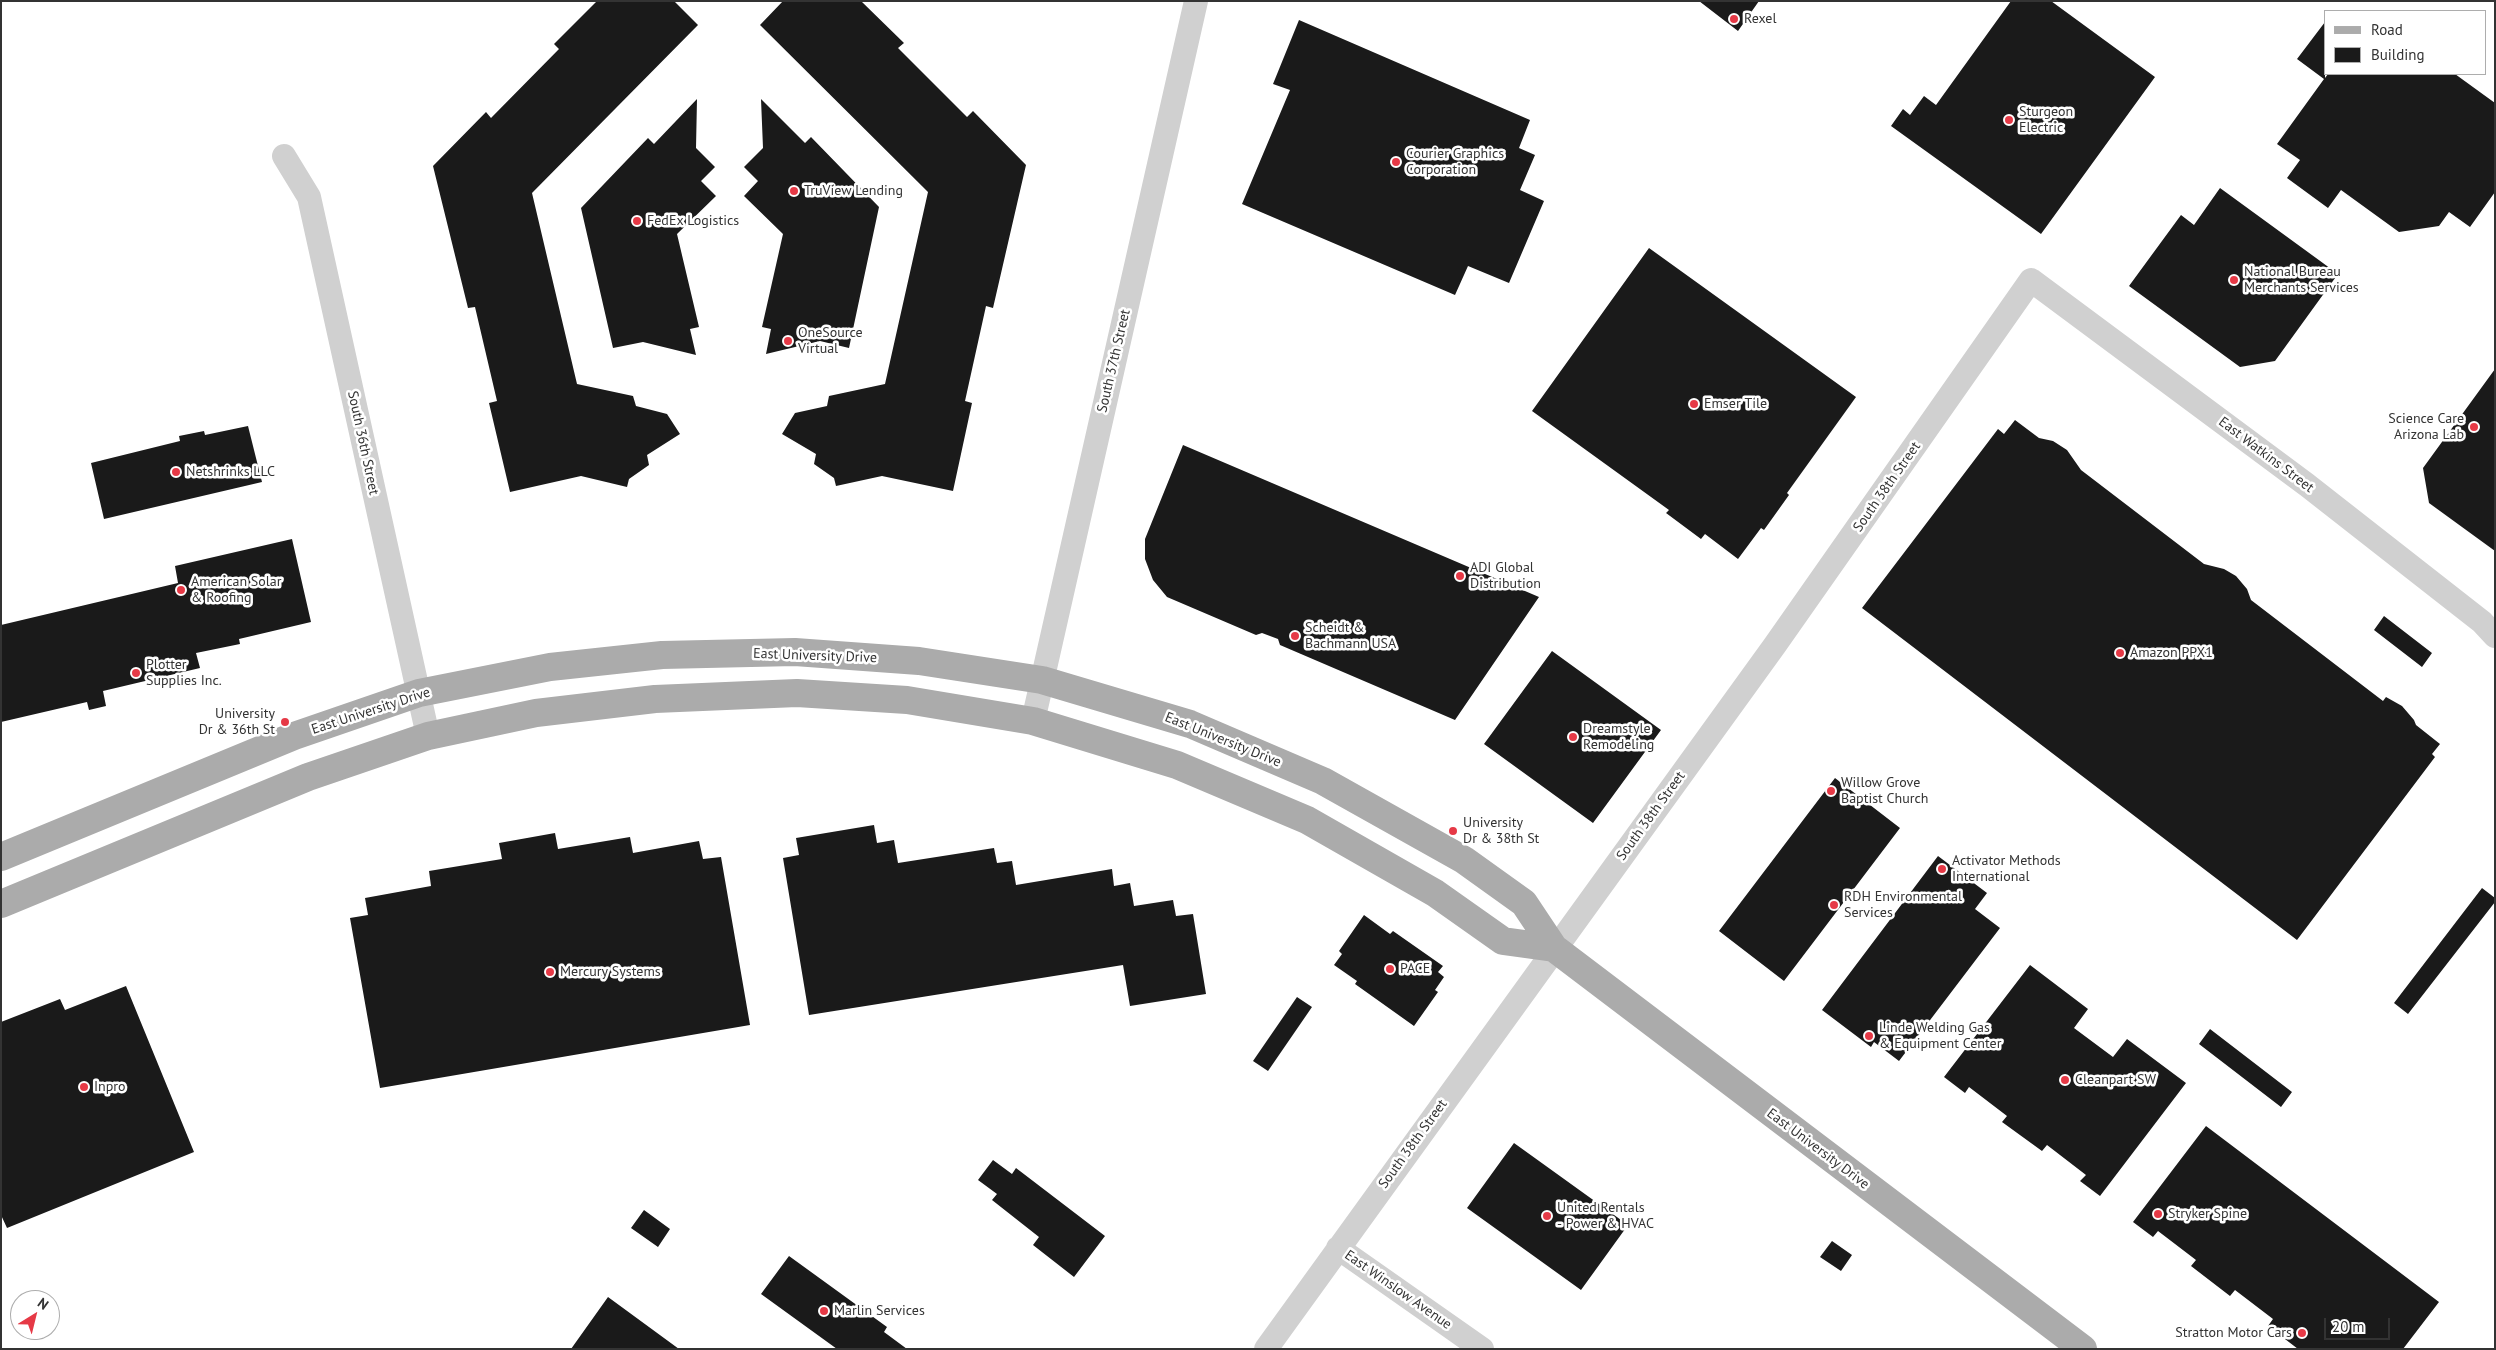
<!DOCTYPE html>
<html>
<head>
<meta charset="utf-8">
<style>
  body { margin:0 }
  #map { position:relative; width:2496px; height:1350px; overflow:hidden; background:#fff; font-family:"PT Sans",sans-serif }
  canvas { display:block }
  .frame { position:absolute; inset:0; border:2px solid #333; pointer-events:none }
  .legend { position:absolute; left:2324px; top:10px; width:162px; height:65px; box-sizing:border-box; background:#fff; border:1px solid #adadad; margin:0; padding:6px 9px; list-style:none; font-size:15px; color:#333 }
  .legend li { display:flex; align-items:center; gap:10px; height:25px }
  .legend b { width:25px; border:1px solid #adadad }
  .north { position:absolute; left:10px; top:1290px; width:50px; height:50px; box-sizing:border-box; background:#fff; border:1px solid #adadad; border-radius:50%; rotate:36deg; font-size:14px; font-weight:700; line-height:20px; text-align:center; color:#333 }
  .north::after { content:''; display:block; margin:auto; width:18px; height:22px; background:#e63946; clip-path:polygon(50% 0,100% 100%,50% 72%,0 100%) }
  .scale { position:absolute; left:2324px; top:1318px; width:66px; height:22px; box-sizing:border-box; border:2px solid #333; border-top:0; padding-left:6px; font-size:15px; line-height:18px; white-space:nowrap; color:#333; -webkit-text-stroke:4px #fff; paint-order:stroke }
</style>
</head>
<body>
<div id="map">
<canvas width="2496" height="1350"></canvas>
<div class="frame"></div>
<ul class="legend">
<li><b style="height:6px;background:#ababab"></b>Road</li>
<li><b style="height:14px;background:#1a1a1a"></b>Building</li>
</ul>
<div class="north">N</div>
<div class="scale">20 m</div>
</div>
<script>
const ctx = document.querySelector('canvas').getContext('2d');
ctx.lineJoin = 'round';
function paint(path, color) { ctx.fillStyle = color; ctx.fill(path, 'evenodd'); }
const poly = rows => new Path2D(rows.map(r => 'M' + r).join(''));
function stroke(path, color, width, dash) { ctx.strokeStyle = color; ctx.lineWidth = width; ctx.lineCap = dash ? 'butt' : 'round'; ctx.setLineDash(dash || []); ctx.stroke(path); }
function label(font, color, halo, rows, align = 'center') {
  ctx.font = font + ' "PT Sans",sans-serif'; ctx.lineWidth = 5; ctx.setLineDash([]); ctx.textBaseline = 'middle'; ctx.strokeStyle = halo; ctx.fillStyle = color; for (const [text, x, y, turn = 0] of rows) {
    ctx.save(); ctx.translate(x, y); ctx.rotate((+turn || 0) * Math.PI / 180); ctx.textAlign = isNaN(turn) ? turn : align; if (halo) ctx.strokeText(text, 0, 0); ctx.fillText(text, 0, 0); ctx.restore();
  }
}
const building = poly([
  [597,1,674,1,698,25,532,193,577,384,633,396,636,406,667,414,680,434,647,455,649,465,629,479,627,487,581,476,510,492,489,403,497,401,475,307,468,308,433,166,486,112,491,118,559,49,554,44],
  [783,1,861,1,904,43,898,48,967,117,973,111,1026,165,993,308,986,306,965,401,972,403,953,491,882,476,836,486,834,478,814,464,816,454,782,434,795,413,827,406,829,396,885,384,928,192,760,25],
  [1699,1,1759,1,1738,31],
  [2011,1,2051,1,2155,77,2041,234,1891,126,1903,109,1910,115,1924,96,1936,105],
  [1299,20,1530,120,1519,148,1535,155,1520,190,1544,201,1509,283,1468,266,1455,295,1242,204,1290,90,1273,84],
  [2325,22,2325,78,2328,74,2455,74,2495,103,2495,192,2470,227,2449,212,2439,226,2399,232,2341,190,2328,208,2287,178,2300,160,2277,144,2324,79,2297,59],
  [697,99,696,148,715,167,701,181,716,196,677,234,699,327,690,329,696,355,643,342,613,348,581,208,648,138,654,144],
  [761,99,805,143,811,137,879,207,849,348,820,341,766,354,771,329,762,327,783,234,744,196,758,181,744,167,763,148],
  [2220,188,2338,274,2275,361,2240,367,2129,286,2181,215,2194,225],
  [1649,248,1856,397,1787,493,1789,495,1764,530,1761,528,1738,559,1705,534,1701,539,1666,513,1669,510,1532,411],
  [2495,369,2495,551,2429,503,2423,468],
  [2015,420,2039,438,2053,441,2067,450,2081,470,2204,564,2224,569,2236,576,2247,589,2251,600,2383,701,2386,697,2402,706,2414,720,2416,725,2440,744,2432,754,2435,757,2297,940,1862,608,1998,429,2004,434],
  [248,426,262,482,104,519,91,463,180,441,179,436,204,431,205,435],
  [1183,445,1539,597,1455,720,1280,645,1278,639,1262,633,1256,635,1167,597,1153,580,1145,559,1145,539],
  [292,539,311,622,239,639,240,644,196,653,200,668,103,691,106,706,89,710,87,702,1,722,1,625,178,583,175,566],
  [2384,616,2432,653,2422,667,2374,630],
  [1552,651,1661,730,1593,823,1484,744],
  [1835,778,1900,828,1784,981,1719,931],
  [874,825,877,843,894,840,898,863,994,848,997,863,1012,861,1016,885,1112,869,1114,886,1130,883,1134,906,1173,900,1176,916,1193,914,1206,994,1130,1006,1123,965,809,1015,783,858,799,855,796,838],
  [555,833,558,849,630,837,633,853,699,841,703,859,721,857,750,1025,380,1088,350,918,368,915,365,898,431,886,429,871,502,859,499,843],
  [1938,856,1987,893,1975,909,2000,928,1899,1061,1874,1042,1871,1047,1822,1010],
  [2482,888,2495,898,2495,902,2408,1014,2394,1003],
  [1364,915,1390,934,1393,931,1443,966,1438,972,1444,977,1435,990,1438,992,1414,1026,1355,984,1357,981,1334,965,1342,954,1339,951],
  [2030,965,2088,1009,2074,1028,2113,1057,2127,1039,2186,1083,2100,1196,2080,1181,2086,1175,2047,1145,2042,1151,2002,1122,2007,1116,1969,1087,1965,1093,1944,1077],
  [126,986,194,1152,7,1228,1,1215,1,1022,60,999,65,1010],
  [1297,997,1312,1007,1268,1071,1253,1061],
  [2210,1029,2292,1092,2281,1107,2199,1044],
  [2206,1126,2439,1302,2403,1349,2298,1349,2268,1326,2273,1319,2235,1290,2230,1296,2191,1266,2196,1260,2158,1231,2153,1237,2133,1222],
  [1514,1143,1628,1225,1581,1290,1467,1208],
  [993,1160,1012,1174,1016,1168,1105,1236,1074,1277,1033,1245,1039,1237,992,1200,997,1194,978,1180],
  [644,1210,670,1229,658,1247,631,1228],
  [1832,1241,1852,1255,1841,1271,1820,1257],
  [789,1256,887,1327,884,1332,907,1349,837,1349,761,1294],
  [608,1297,679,1349,571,1349]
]);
const street = poly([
  [284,156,309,197,428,736],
  [1033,721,1196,1],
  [1338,1248,1482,1349],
  [1266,1349,1775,645,2031,280,2307,485,2482,622,2495,636]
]);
const primary = poly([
  [1,857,294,736,419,693,550,667,662,655,795,652,919,661,1042,680,1190,724,1323,781,1464,860,1524,903,1554,948,2083,1349],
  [1,904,308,777,428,736,536,713,655,699,797,693,907,700,1033,721,1177,765,1307,820,1435,893,1503,941,1554,948]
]);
const markers = [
  [1734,19,5,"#e63946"],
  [2009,120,5,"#e63946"],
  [1396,162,5,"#e63946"],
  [794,191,5,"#e63946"],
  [637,221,5,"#e63946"],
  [2234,280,5,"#e63946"],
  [788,341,5,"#e63946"],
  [1694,404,5,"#e63946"],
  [2474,427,5,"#e63946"],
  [176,472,5,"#e63946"],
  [1460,576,5,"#e63946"],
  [181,590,5,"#e63946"],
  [1295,636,5,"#e63946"],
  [2120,653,5,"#e63946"],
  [136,673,5,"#e63946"],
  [285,722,5,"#e63946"],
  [1573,737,5,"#e63946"],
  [1831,791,5,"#e63946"],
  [1453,831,5,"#e63946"],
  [1942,869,5,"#e63946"],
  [1834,905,5,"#e63946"],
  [1390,969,5,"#e63946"],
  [550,972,5,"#e63946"],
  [1869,1036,5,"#e63946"],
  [2065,1080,5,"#e63946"],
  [84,1087,5,"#e63946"],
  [2158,1214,5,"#e63946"],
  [1547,1216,5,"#e63946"],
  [824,1311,5,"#e63946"],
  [2302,1333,5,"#e63946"]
];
const poiNames = [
  ["Rexel",1744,19],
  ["Sturgeon",2019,112],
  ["Electric",2019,128],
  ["Courier Graphics",1406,154],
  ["Corporation",1406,170],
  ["TruView Lending",804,191],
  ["FedEx Logistics",647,221],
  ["National Bureau",2244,272],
  ["Merchants Services",2244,288],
  ["OneSource",798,333],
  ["Virtual",798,349],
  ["Emser Tile",1704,404],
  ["Science Care",2464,419,"right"],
  ["Arizona Lab",2464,435,"right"],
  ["Netshrinks LLC",186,472],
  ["ADI Global",1470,568],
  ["Distribution",1470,584],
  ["American Solar",191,582],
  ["& Roofing",191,598],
  ["Scheidt &",1305,628],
  ["Bachmann USA",1305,644],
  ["Amazon PPX1",2130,653],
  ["Plotter",146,665],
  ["Supplies Inc.",146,681],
  ["University",275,714,"right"],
  ["Dr & 36th St",275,730,"right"],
  ["Dreamstyle",1583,729],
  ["Remodeling",1583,745],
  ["Willow Grove",1841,783],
  ["Baptist Church",1841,799],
  ["University",1463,823],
  ["Dr & 38th St",1463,839],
  ["Activator Methods",1952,861],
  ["International",1952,877],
  ["RDH Environmental",1844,897],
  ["Services",1844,913],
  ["PACE",1400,969],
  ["Mercury Systems",560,972],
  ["Linde Welding Gas",1879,1028],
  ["& Equipment Center",1879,1044],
  ["Cleanpart SW",2075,1080],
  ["Inpro",94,1087],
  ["United Rentals",1557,1208],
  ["- Power & HVAC",1557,1224],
  ["Stryker Spine",2168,1214],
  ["Marlin Services",834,1311],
  ["Stratton Motor Cars",2292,1333,"right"]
];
const streetNames = [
  ["South 37th Street",1114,361,-77],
  ["South 36th Street",363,443,78],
  ["East Watkins Street",2266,455,37],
  ["South 38th Street",1887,487,-55],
  ["East University Drive",815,656,2],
  ["East University Drive",371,711,-18],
  ["East University Drive",1223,740,22],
  ["South 38th Street",1651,816,-54],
  ["South 38th Street",1413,1144,-54],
  ["East University Drive",1818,1149,37],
  ["East Winslow Avenue",1398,1290,35]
];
paint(building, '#1a1a1a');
stroke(street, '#d0d0d0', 24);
stroke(primary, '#ababab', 28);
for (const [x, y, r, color] of markers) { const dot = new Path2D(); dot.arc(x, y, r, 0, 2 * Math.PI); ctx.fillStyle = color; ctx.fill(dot); stroke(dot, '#fff', 2); }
label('14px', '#333', '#fff', poiNames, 'left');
label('14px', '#333', '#fff', streetNames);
</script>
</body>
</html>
